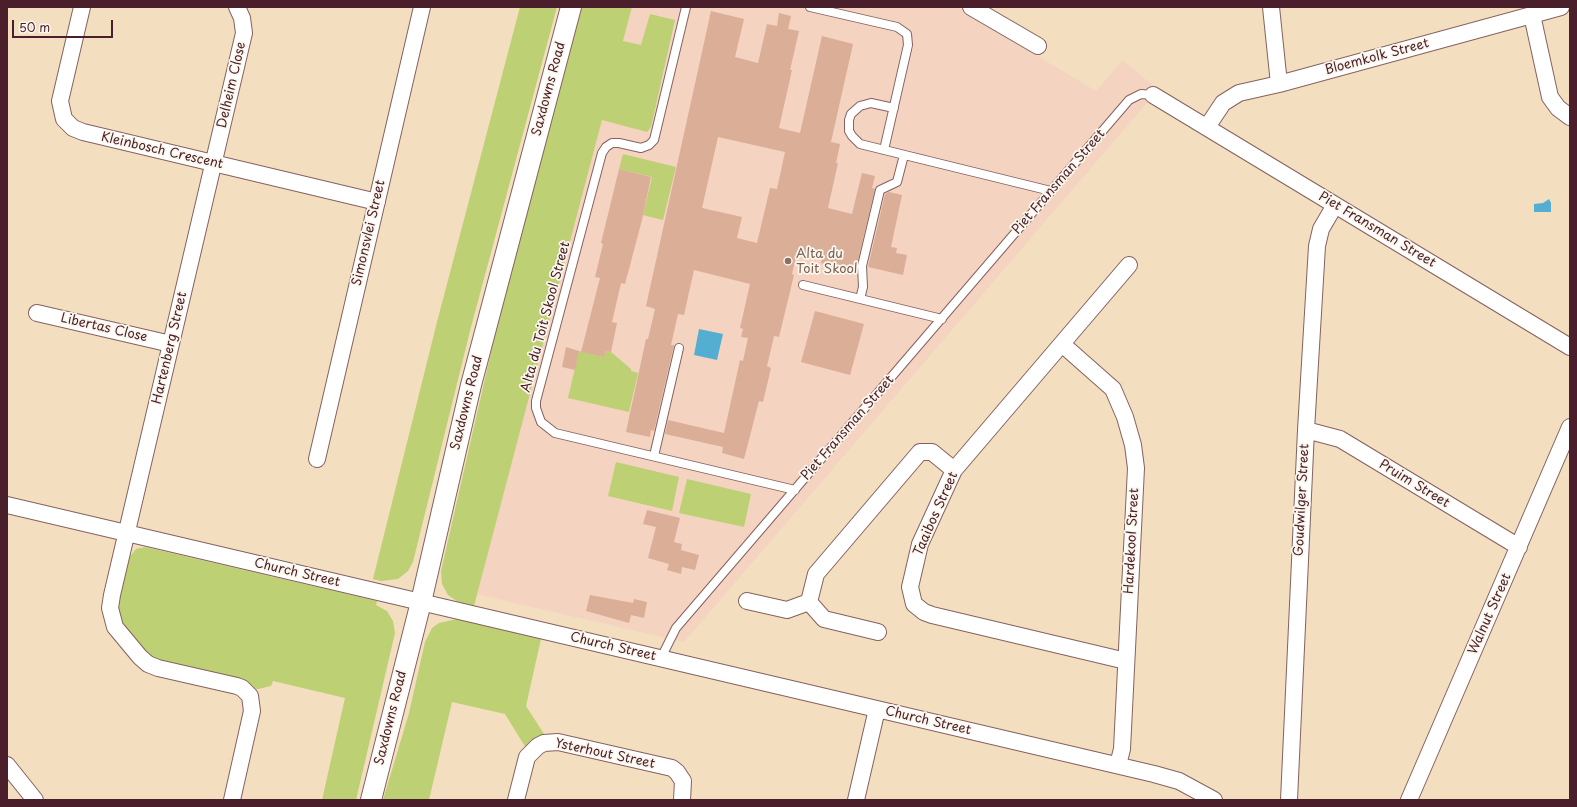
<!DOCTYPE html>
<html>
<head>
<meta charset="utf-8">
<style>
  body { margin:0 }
  #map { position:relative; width:1577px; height:807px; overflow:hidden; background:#f3dec0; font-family:"Playpen Sans",sans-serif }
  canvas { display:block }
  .frame { position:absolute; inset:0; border:8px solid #4a1f2b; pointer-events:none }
  .scale { position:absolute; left:12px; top:20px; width:101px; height:18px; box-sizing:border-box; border:2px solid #4a1f2b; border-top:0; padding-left:5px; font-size:12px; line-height:14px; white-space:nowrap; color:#4a1f2b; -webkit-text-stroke:3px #fbf7ec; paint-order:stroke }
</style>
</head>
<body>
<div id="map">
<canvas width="1577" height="807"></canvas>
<div class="frame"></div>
<div class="scale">50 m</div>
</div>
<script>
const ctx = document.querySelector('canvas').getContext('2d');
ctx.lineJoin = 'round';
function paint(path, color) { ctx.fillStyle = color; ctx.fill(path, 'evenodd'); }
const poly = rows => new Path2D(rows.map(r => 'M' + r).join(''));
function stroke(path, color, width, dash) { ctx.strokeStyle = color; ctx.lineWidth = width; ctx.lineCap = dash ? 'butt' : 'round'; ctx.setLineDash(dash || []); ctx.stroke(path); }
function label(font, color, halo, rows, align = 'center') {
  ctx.font = font + ' "Playpen Sans",sans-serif'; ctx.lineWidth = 3.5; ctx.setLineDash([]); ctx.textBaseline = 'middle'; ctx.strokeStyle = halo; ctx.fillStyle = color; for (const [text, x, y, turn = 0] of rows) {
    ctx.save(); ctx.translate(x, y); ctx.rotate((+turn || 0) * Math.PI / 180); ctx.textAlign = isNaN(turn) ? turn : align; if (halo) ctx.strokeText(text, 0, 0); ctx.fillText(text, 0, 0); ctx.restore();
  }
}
const built = poly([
  [632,7,956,7,1096,91,1123,60,1158,90,684,642,476,594]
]);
const green = poly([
  [520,7,557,7,471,327,413,562,408,571,398,579,381,581,373,579,437,322],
  [582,7,632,7,623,41,641,45,650,14,675,20,651,127,647,132,602,120,474,606,458,602,448,595,442,584,441,571,505,291],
  [623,154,676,167,663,220,643,215,652,177,619,169],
  [579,351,604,357,606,351,611,352,631,369,631,371,638,373,629,412,568,398],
  [616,462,679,477,672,511,608,496],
  [687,479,751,494,744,527,679,513],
  [145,547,377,601,376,605,387,611,393,621,395,633,356,800,322,800,345,698,273,681,271,686,254,690,160,662,150,657,120,622,117,605,128,559,136,549],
  [457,619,541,639,526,706,546,737,526,748,505,714,452,702,429,800,383,800,409,713,425,642,432,628,439,623]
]);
const water = poly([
  [1549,199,1551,203,1551,212,1534,212,1534,204,1543,203],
  [699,329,723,334,717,360,694,355]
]);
const building = poly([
  [711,11,744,19,735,57,758,63,767,24,777,26,779,13,791,16,788,29,799,31,790,70,792,70,779,128,800,133,822,36,853,44,831,142,840,144,836,163,838,163,828,208,852,214,862,173,875,176,872,188,875,189,857,264,855,264,853,271,841,268,840,271,826,268,827,265,821,263,822,258,797,252,792,274,794,275,779,337,774,336,767,366,771,368,763,402,759,401,744,459,722,453,723,447,665,434,668,420,724,433,740,360,743,361,748,338,741,337,743,329,740,328,750,284,694,270,684,315,678,314,671,345,674,345,654,431,651,430,650,437,626,432,646,339,648,339,655,309,646,306],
  [718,137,785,152,777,189,770,188,757,243,737,238,742,217,702,208],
  [619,169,651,177,642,220,625,284,621,283,612,322,617,323,611,352,606,351,604,357,581,352,600,278,595,277,603,244,601,243],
  [889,192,902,195,891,247,897,248,896,253,907,255,903,275,868,267,885,194],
  [815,311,864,324,850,375,801,362],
  [566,347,579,351,575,370,562,367],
  [647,510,680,518,674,542,682,544,681,550,699,555,695,570,682,567,681,574,667,570,669,564,648,558,656,527,643,524],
  [590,595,633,603,634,599,647,602,644,618,631,615,629,623,586,611]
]);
const service = poly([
  [686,7,654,140,649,145,641,148,619,143,612,143,606,147,602,153,536,401,536,408,541,422,555,433,795,490],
  [810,7,897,27,907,34,908,45,884,150],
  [894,108,871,103,860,106,851,114,849,120,849,131,852,136,860,144,1051,191],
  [803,285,942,319],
  [860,299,863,287,862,266,880,190,897,182,904,155],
  [654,456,679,348],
  [661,658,676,628,1129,100,1141,94,1153,95]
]);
const minor = poly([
  [82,7,60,101,64,119,73,128,83,132,377,202],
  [971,7,1038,46],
  [1271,7,1279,84],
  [1532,15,1550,97,1558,108,1570,117],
  [1153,95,1570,347],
  [1207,127,1223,103,1239,93,1279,84,1561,7],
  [37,313,171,344],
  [1062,344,1113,389,1125,417,1133,445,1136,468,1122,749,1118,765],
  [1306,430,1340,439,1519,547],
  [317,459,422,7],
  [7,505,1154,774,1179,781,1214,800],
  [747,601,787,610,809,602],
  [878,632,824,619,809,602,816,574,920,452,932,452,954,470],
  [1126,661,932,615,924,612,914,604,910,587,920,544,954,470,1129,265],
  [7,765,35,800],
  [232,800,252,711,250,696,242,688,237,686,158,668,148,664,140,657,115,627,110,608,112,595,244,33,242,18,237,7],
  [516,800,527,757,538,746,544,743,558,742,672,768,677,772,683,781,682,800],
  [856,800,877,709],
  [1289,800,1306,430,1317,246,1321,229,1335,205],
  [1409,800,1570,427]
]);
const tertiary = poly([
  [371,800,421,602,471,385,571,7]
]);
const markers = [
  [788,261,4,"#8d6e63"]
];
const streetNames = [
  ["Bloemkolk Street",1377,57,-15],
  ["Delheim Close",232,85,-77],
  ["Saxdowns Road",549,89,-75],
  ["Kleinbosch Crescent",162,151,13],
  ["Piet Fransman Street",1059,182,-49],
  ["Piet Fransman Street",1377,230,31],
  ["Simonsvlei Street",369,233,-77],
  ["Alta du Toit Skool Street",546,317,-75],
  ["Libertas Close",104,328,13],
  ["Hartenberg Street",170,348,-77],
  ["Saxdowns Road",467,403,-76],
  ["Piet Fransman Street",848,428,-49],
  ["Pruim Street",1414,484,31],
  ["Goudwilger Street",1302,500,-87],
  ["Taaibos Street",936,514,-66],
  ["Hardekool Street",1132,541,-87],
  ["Church Street",297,573,13],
  ["Walnut Street",1490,614,-66],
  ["Church Street",613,647,13],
  ["Saxdowns Road",391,718,-76],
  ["Church Street",928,721,13],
  ["Ysterhout Street",605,754,12]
];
const educationNames = [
  ["Alta du",796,254],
  ["Toit Skool",796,269]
];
paint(built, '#f5d3c1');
paint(green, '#bdd073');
paint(water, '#54aed2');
paint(building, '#dbae98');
stroke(service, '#85625f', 10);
stroke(minor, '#85625f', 18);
stroke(tertiary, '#85625f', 22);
stroke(service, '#fff', 8);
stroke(minor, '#fff', 16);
stroke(tertiary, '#fff', 20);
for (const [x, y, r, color] of markers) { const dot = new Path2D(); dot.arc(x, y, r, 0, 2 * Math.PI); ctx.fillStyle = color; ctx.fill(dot); stroke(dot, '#fbf7ec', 1.5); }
label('13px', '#4a1f2b', '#fbf7ec', streetNames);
label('13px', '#785e54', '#fbf7ec', educationNames, 'left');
</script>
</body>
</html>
